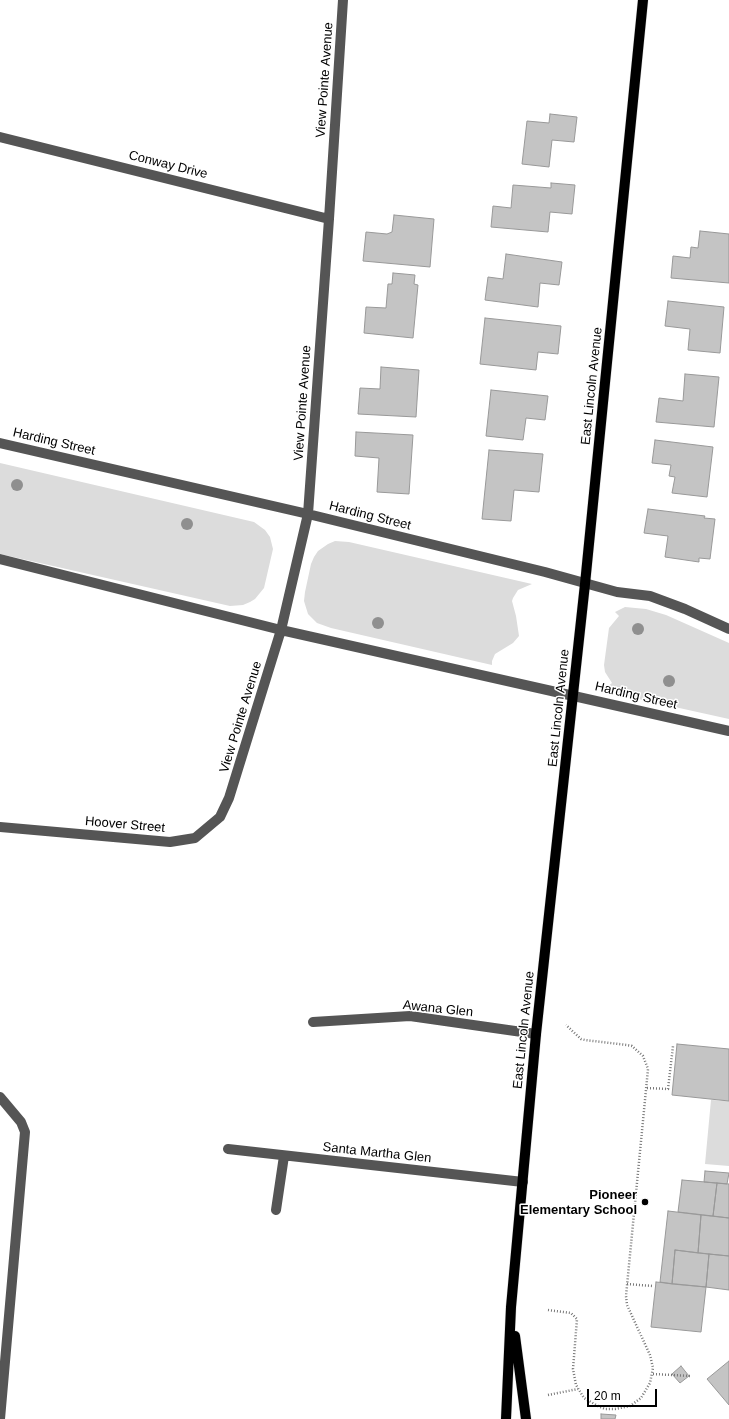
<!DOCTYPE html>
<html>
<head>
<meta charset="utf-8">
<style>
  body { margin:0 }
  #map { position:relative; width:729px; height:1419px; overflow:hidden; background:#fff; font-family:Arial,sans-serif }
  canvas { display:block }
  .scale { position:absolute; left:587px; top:1389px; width:70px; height:18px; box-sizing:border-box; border:2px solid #000; border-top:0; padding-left:5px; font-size:12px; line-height:14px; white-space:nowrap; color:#000; -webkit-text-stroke:3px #fff; paint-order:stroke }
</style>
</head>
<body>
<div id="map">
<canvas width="729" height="1419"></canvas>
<div class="scale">20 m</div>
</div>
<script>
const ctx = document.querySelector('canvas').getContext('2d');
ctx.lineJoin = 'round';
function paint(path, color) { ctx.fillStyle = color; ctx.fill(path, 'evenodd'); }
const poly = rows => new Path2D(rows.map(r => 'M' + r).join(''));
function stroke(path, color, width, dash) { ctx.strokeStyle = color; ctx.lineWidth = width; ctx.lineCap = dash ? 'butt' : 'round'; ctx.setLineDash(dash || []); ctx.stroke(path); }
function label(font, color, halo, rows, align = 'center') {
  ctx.font = font + ' Arial,sans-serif'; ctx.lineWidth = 3; ctx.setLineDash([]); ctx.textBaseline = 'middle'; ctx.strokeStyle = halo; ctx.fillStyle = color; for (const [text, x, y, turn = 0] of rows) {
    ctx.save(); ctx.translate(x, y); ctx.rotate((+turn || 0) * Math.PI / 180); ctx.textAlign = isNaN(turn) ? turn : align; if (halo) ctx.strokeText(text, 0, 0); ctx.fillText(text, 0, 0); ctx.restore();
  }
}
const green = poly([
  [0,463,254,522,265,530,270,537,273,549,264,588,255,599,250,602,243,605,230,606,0,554],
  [335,541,349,542,532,584,518,590,513,598,512,601,516,616,519,636,513,643,495,654,492,661,492,665,331,628,317,623,308,614,304,601,305,592,311,564,314,557,318,551,328,544],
  [625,607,646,609,666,615,729,643,729,719,625,696,614,691,607,687,612,683,605,672,604,665,609,628,619,616,615,612],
  [711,1100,729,1101,729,1166,705,1164]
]);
const building = poly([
  [550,114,577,117,574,142,552,140,549,167,522,164,527,121,549,123,550,114],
  [551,183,575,185,572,214,550,212,548,232,491,227,493,206,511,208,513,185,551,188,551,183],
  [394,215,434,219,430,267,363,261,366,232,387,234,392,232,394,215],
  [700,231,729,234,729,283,671,278,673,256,690,258,691,247,698,248,700,231],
  [506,254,562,262,559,285,540,283,538,307,485,300,488,277,503,279,506,254],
  [393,273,415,275,414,284,418,285,413,338,364,333,366,307,386,308,388,284,392,284,393,273],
  [668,301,724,307,720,353,688,350,690,329,665,326,668,301],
  [485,318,561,326,558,354,538,352,536,370,480,364,485,318],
  [381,367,419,370,416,417,358,414,360,388,380,389,381,367],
  [685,374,719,377,714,427,656,422,659,398,683,401,685,374],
  [491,390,548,396,545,420,526,418,523,440,486,436,491,390],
  [356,432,413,435,409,494,377,492,379,458,355,456,356,432],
  [655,440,713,447,707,497,672,493,675,477,669,476,671,465,652,463,655,440],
  [489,450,543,454,539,492,514,490,511,521,482,519,489,450],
  [648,509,705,516,704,518,715,519,710,559,699,558,699,562,665,557,668,536,644,533,648,509],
  [677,1044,729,1049,729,1101,672,1095,677,1044],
  [705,1171,729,1173,727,1184,704,1182,705,1171],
  [682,1180,717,1183,713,1216,678,1212,682,1180],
  [717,1183,729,1184,729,1218,713,1216,717,1183],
  [668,1211,701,1215,698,1253,675,1250,672,1284,660,1282,668,1211],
  [701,1215,729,1218,729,1256,698,1253,701,1215],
  [675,1250,709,1254,706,1287,672,1284,675,1250],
  [709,1254,729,1256,729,1290,706,1287,709,1254],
  [656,1282,706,1287,701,1332,651,1327,656,1282],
  [729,1361,729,1405,707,1379,729,1361],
  [681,1366,689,1376,680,1383,672,1374,681,1366],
  [601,1414,616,1415,615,1419,601,1419,601,1414]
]);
const path = poly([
  [647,1088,668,1089,673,1046],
  [627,1284,653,1286],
  [548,1310,571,1313,577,1319,573,1369,576,1385,584,1398,598,1406,605,1409,615,1409,630,1406,641,1398,650,1383,653,1368,650,1355,627,1305,626,1296,648,1069,643,1056,632,1046,627,1045,585,1040,581,1039,566,1025],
  [653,1374,691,1376],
  [548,1395,578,1389]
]);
const minor = poly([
  [0,137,329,219],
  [0,443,308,514,545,572,617,592,650,596,685,609,729,629],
  [0,559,281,630,729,731],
  [0,827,170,842,195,838,220,817,229,798,281,630,308,514,329,219,343,0],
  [313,1022,410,1016,536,1034],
  [0,1097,21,1122,25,1132,0,1419],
  [228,1149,523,1182],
  [276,1210,284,1156]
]);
const major = poly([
  [515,1336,526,1419],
  [506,1419,511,1307,536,1034,585,584,643,0]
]);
const trees = [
  [17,485],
  [187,524],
  [378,623],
  [638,629],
  [669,681]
];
const markers = [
  [645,1202,4,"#000"]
];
const streetNames = [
  ["View Pointe Avenue",325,80,-86],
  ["Conway Drive",168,165,14],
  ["East Lincoln Avenue",592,386,-84],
  ["View Pointe Avenue",303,403,-86],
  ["Harding Street",54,442,13],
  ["Harding Street",370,516,14],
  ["Harding Street",636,696,13],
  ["East Lincoln Avenue",559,708,-84],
  ["View Pointe Avenue",241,717,-73],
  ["Hoover Street",125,825,5],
  ["Awana Glen",438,1009,6],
  ["East Lincoln Avenue",524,1030,-84],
  ["Santa Martha Glen",377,1153,6]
];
const poiNames = [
  ["Pioneer",637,1195],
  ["Elementary School",637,1210]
];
paint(green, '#dcdcdc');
paint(building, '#c4c4c4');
stroke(building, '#999', 1);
stroke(major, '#dbdbdb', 11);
stroke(path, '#777', 2.5, [1, 2]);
stroke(minor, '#555', 10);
stroke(major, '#000', 10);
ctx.fillStyle = '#8f8f8f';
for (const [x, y] of trees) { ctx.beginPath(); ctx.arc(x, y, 6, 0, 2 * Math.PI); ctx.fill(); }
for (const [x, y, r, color] of markers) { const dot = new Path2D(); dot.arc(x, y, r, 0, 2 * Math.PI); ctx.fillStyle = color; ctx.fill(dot); stroke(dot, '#fff', 1.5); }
label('13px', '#000', '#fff', streetNames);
label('bold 13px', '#000', '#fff', poiNames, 'right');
</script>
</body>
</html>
